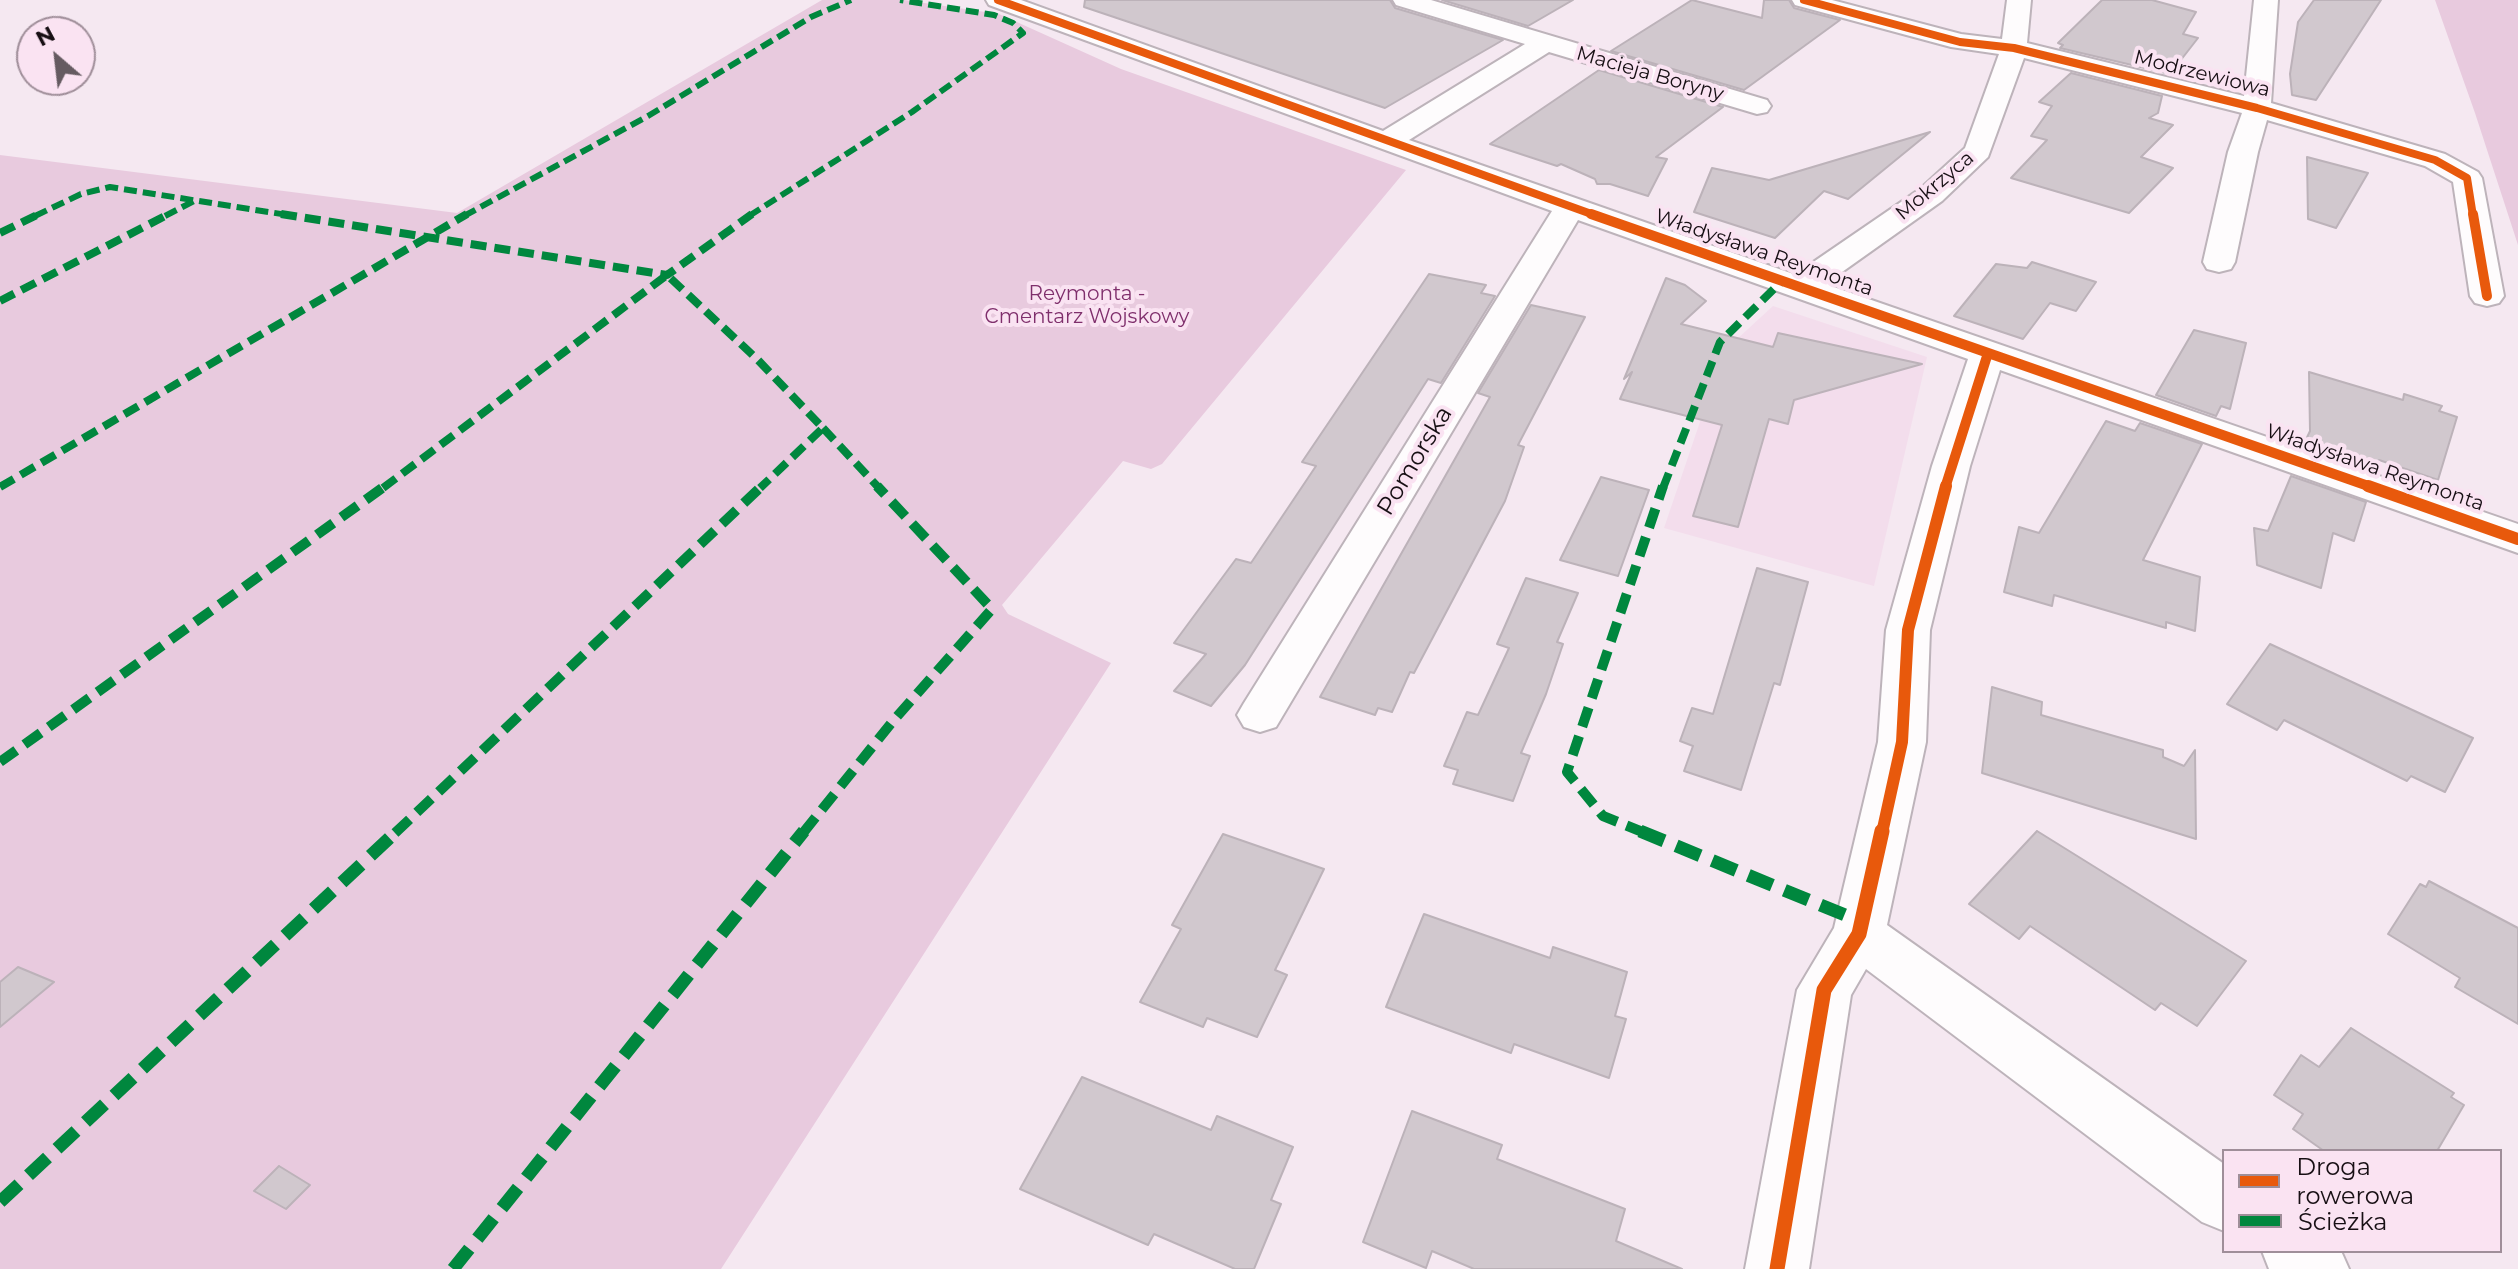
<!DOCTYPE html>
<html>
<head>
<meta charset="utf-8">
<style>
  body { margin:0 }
  #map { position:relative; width:2518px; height:1269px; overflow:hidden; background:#f5e8f1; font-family:Montserrat,sans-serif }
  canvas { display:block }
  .legend { position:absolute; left:2222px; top:1149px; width:280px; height:104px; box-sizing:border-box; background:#fae3f2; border:2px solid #9f8e99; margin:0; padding:10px 14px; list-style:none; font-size:24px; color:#170f14 }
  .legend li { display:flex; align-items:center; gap:16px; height:40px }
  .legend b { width:40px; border:2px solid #9f8e99 }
  .north { position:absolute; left:16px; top:16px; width:80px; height:80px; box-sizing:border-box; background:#fae3f2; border:2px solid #9f8e99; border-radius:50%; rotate:332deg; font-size:22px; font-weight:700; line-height:32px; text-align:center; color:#170f14 }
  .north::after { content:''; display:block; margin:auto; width:28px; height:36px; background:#655b61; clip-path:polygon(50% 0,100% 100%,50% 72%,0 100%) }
</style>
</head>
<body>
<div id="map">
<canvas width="2518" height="1269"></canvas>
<ul class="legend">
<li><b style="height:10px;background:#e8590c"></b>Droga rowerowa</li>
<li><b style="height:10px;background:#00873e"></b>Ścieżka</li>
</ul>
<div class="north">N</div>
</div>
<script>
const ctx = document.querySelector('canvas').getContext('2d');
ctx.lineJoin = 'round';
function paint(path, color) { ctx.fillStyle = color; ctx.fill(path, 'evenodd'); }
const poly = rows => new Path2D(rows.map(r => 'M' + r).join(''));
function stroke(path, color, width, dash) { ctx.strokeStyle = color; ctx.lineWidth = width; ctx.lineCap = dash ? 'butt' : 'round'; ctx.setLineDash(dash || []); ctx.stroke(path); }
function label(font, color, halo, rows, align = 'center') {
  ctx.font = font + ' Montserrat,sans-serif'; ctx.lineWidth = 8; ctx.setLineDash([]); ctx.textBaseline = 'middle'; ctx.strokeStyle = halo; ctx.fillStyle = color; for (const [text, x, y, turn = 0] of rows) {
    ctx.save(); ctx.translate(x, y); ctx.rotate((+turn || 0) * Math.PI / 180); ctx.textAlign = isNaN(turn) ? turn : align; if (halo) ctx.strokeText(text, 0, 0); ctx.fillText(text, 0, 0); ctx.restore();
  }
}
const built = poly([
  [1773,306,1927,357,1874,586,1664,528,1724,351]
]);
const green = poly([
  [822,0,904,0,999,14,1121,69,1406,170,1162,464,1151,469,1123,461,1002,605,1008,614,1111,663,721,1269,0,1269,0,155,457,213],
  [2435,0,2518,0,2518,245,2475,113]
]);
const building = poly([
  [1085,0,1390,0,1395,8,1503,40,1385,108,1084,7,1085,0],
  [1442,0,1573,0,1528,26,1442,0],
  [1692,0,1762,18,1764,0,1789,0,1794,8,1840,20,1744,90,1611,51,1692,0],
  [2102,0,2152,0,2196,12,2183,34,2198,38,2170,74,2060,48,2063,45,2058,43,2102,0],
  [2314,0,2381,0,2316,100,2292,95,2290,74,2298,22,2314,0],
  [1599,70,1723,107,1656,157,1667,159,1648,196,1610,184,1597,184,1595,179,1561,164,1557,166,1490,144,1599,70],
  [2071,73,2162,96,2158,113,2149,118,2173,125,2141,157,2173,168,2129,213,2011,178,2047,140,2031,136,2052,106,2039,102,2071,73],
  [1930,132,1848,199,1824,191,1775,238,1694,212,1712,168,1769,180,1930,132],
  [2307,157,2368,173,2336,228,2308,219,2307,157],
  [2032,262,2096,282,2076,311,2050,303,2023,339,1954,316,1996,264,2027,268,2032,262],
  [1429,274,1486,285,1481,293,1495,296,1441,383,1428,379,1245,665,1211,706,1174,691,1206,654,1174,643,1236,559,1251,563,1316,466,1302,462,1429,274],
  [1666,278,1685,285,1706,301,1681,324,1773,347,1778,333,1922,364,1794,400,1788,424,1769,419,1738,527,1693,516,1722,425,1620,399,1632,372,1624,379,1666,278],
  [1531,305,1585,317,1518,445,1524,447,1505,501,1414,673,1410,672,1392,712,1378,708,1375,715,1320,697,1490,397,1478,393,1531,305],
  [2194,330,2246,343,2230,409,2221,406,2216,416,2156,395,2194,330],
  [2309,372,2403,400,2404,394,2442,406,2439,411,2457,417,2438,480,2379,460,2376,472,2303,446,2310,431,2309,372],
  [2106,421,2135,431,2140,423,2202,444,2143,560,2200,577,2195,631,2166,622,2166,628,2054,595,2052,606,2004,592,2019,527,2039,533,2106,421],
  [2291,476,2366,502,2354,541,2333,533,2321,588,2257,565,2254,528,2268,531,2291,476],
  [1601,477,1649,490,1618,576,1560,560,1601,477],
  [1757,568,1808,582,1780,685,1774,683,1741,790,1684,771,1693,746,1680,741,1692,708,1713,714,1757,568],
  [1526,578,1578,593,1557,642,1563,644,1546,694,1521,753,1530,756,1513,801,1453,784,1458,770,1444,766,1467,712,1478,715,1509,648,1497,644,1526,578],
  [2270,644,2473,738,2445,792,2411,776,2407,781,2284,720,2277,730,2227,704,2270,644],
  [1992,687,2042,702,2041,715,2163,750,2163,757,2184,766,2195,750,2196,839,1982,773,1992,687],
  [2037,831,2246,961,2197,1026,2161,1003,2155,1010,2030,926,2019,939,1969,904,2037,831],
  [1223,834,1324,869,1275,970,1287,975,1257,1037,1207,1018,1203,1027,1140,1002,1181,929,1172,925,1223,834],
  [2429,881,2518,928,2518,1024,2455,987,2460,978,2388,934,2420,884,2426,887,2429,881],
  [1424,914,1550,958,1553,947,1627,972,1615,1016,1626,1019,1609,1078,1514,1044,1511,1053,1386,1007,1424,914],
  [18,967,54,982,0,1027,0,982,18,967],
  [2351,1028,2454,1093,2451,1097,2464,1105,2437,1151,2324,1151,2293,1129,2303,1114,2274,1095,2301,1055,2319,1067,2351,1028],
  [1082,1077,1211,1130,1217,1116,1293,1147,1271,1200,1281,1204,1254,1269,1235,1269,1154,1234,1148,1245,1020,1189,1082,1077],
  [1412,1111,1502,1145,1497,1159,1625,1209,1616,1241,1682,1269,1474,1269,1432,1251,1426,1268,1363,1242,1412,1111],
  [279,1166,310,1185,286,1209,254,1191,279,1166]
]);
const minor = poly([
  [986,0,1021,0,1383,131,1525,44,1396,5,1393,0,1431,0,1767,100,1771,106,1767,112,1757,114,1549,52,1409,140,1802,277,1809,265,1920,189,1965,148,1999,54,1951,47,1795,5,1792,0,1832,0,1961,34,2002,39,2007,0,2031,0,2027,43,2244,96,2254,0,2278,0,2271,103,2445,154,2478,172,2482,178,2504,296,2499,303,2487,306,2475,303,2470,296,2453,182,2425,166,2267,120,2258,152,2235,262,2231,269,2219,272,2207,269,2203,262,2228,152,2242,113,2024,58,1988,157,1942,201,1835,277,1831,286,2518,524,2518,553,2000,370,1970,466,1930,630,1926,742,1887,925,2224,1164,2224,1231,2202,1222,1866,969,1851,995,1809,1269,1745,1269,1797,990,1834,928,1878,742,1886,630,1932,466,1968,359,1578,220,1276,727,1260,732,1244,727,1237,715,1244,703,1552,211,989,5,986,0],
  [2262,1251,2341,1251,2349,1269,2269,1269,2262,1251]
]);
const quietFar3 = poly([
  [35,216,81,194,110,187,294,216],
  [165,216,194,201],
  [464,216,648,116,811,17,851,0],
  [749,216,912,112,1023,33,1013,23,994,15,900,0]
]);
const quietFar2 = poly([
  [281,214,667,275,752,214],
  [0,233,39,214],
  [0,301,169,214],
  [823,428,879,488],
  [0,487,467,214],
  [383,488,667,275,757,359,823,428,760,488],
  [1663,488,1720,342,1782,281]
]);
const quietFar1 = poly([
  [0,762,385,486],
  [395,833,762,486],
  [803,833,893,721,992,609,877,486],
  [1645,833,1603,816,1567,772,1663,486]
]);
const quiet = poly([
  [1640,831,1862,922],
  [0,1202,397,831],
  [453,1269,804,831]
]);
const cyclewayFar3 = poly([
  [998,0,1597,216],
  [1804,0,1960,42,2014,48,2257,108,2435,160,2467,178,2473,216]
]);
const cyclewayFar2 = poly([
  [1591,214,2374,488],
  [2473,214,2487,296],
  [1945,488,1988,353]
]);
const cyclewayFar1 = poly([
  [2368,486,2518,539],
  [1882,833,1902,742,1908,630,1946,486]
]);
const cycleway = poly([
  [1777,1269,1824,990,1859,934,1882,831]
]);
const farStreetnames = [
  ["Macieja Boryny",1650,74,16],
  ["Modrzewiowa",2202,74,14],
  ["Mokrzyca",1935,186,-40],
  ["Władysława Reymonta",1764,253,19],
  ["Władysława Reymonta",2375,468,19]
];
const farParknames = [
  ["Reymonta -",1087,294],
  ["Cmentarz Wojskowy",1087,317]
];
const streetNames = [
  ["Pomorska",1415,461,-59]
];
paint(built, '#f3ddec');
paint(green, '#e8cade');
paint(building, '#d1c8ce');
stroke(building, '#bcb2b9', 2);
stroke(minor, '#bdb3ba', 4);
paint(minor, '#fefcfd');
stroke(quietFar3, '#00873e', 6, [13, 6]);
stroke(quietFar2, '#00873e', 8, [16, 8]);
stroke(quietFar1, '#00873e', 10, [20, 10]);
stroke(quiet, '#00873e', 13, [26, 13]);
stroke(cyclewayFar3, '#e8590c', 8);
stroke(cyclewayFar2, '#e8590c', 10);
stroke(cyclewayFar1, '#e8590c', 12);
stroke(cycleway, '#e8590c', 15);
label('20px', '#170f14', '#fae3f2', farStreetnames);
label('20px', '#7f2f6c', '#fae3f2', farParknames);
label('24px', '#170f14', '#fae3f2', streetNames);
</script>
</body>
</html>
